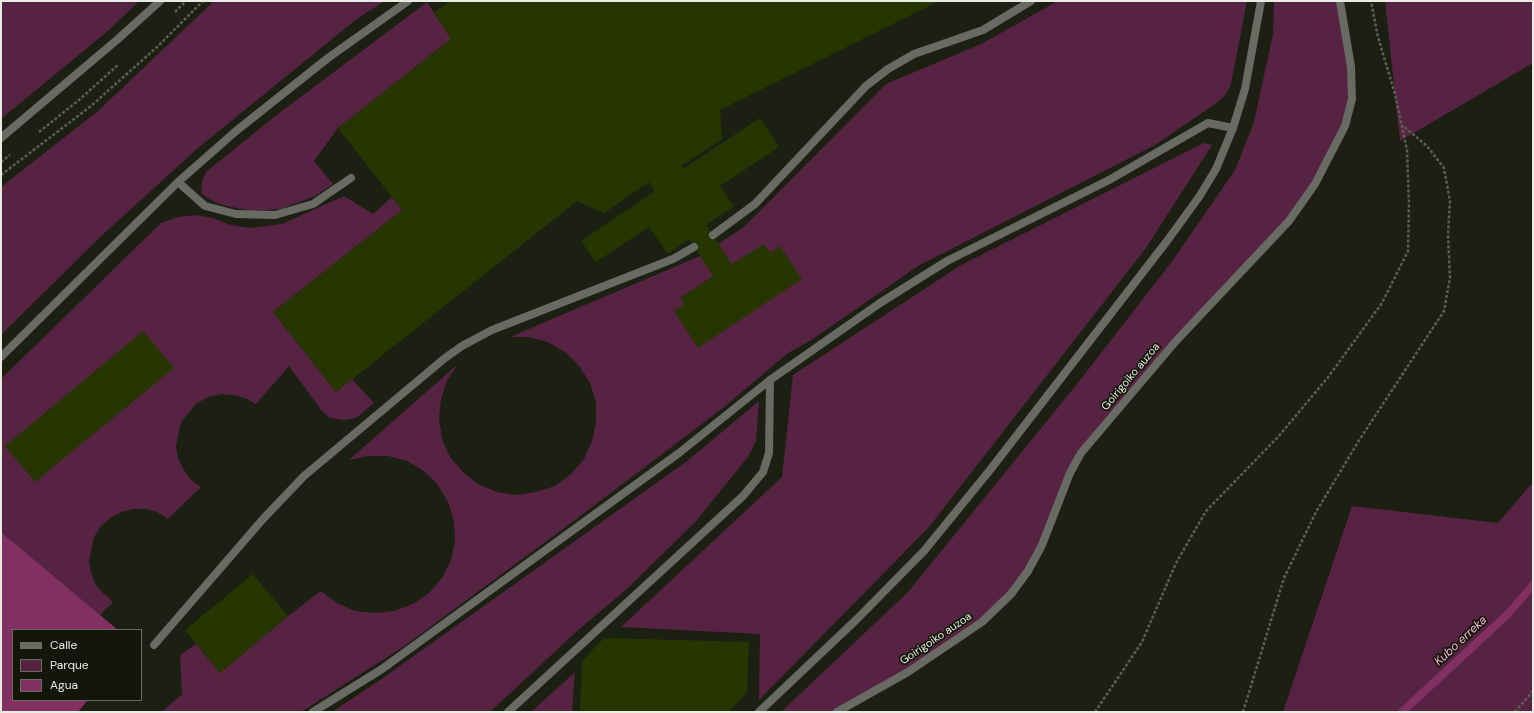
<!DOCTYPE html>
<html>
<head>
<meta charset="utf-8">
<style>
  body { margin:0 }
  #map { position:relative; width:1534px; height:713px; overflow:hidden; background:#1b2012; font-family:"DM Sans",sans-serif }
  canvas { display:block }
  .frame { position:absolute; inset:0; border:2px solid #e8ece2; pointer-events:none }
  .legend { position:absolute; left:12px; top:629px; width:130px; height:72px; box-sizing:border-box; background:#121709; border:1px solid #686c60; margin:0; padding:5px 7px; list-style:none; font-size:12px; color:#e8ece2 }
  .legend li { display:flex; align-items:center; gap:8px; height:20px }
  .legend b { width:20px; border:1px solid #686c60 }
</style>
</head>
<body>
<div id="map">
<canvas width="1534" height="713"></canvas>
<div class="frame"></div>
<ul class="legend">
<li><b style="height:5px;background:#686b64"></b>Calle</li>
<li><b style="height:11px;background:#572342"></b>Parque</li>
<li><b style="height:11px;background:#822f62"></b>Agua</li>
</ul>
</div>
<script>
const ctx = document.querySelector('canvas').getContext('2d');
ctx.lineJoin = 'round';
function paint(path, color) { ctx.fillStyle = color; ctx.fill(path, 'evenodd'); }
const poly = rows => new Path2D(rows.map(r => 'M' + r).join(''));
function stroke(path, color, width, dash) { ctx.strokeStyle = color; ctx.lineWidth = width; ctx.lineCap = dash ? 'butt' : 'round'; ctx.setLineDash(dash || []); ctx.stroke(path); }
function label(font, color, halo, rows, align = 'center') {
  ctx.font = font + ' "DM Sans",sans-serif'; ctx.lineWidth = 3.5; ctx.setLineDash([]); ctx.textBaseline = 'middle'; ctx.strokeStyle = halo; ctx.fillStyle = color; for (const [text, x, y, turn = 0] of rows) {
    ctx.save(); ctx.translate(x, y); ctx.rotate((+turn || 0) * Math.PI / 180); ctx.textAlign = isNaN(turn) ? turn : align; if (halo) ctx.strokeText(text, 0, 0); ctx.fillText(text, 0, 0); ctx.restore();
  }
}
const green = poly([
  [1,1,139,1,109,30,1,119],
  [214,1,385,1,358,18,198,148,98,239,1,335,1,187,98,111],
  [1058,1,1247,1,1231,84,1226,94,1218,102,1155,145,918,266,810,341,788,353,723,408,575,520,403,647,301,712,162,712,182,694,180,655,196,644,220,673,288,616,321,591,337,603,355,611,375,613,394,611,413,604,429,593,442,578,451,560,455,541,454,521,448,502,438,485,424,471,407,461,388,456,368,456,349,460,458,364,447,381,441,399,439,419,442,439,450,457,463,472,478,484,497,492,516,495,536,492,555,486,571,474,584,459,592,441,596,422,596,402,590,383,579,366,565,352,548,342,529,337,510,337,700,256,744,227,886,84,981,44],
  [1274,1,1340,1,1351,67,1345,126,1289,221,1176,341,1081,453,1028,571,982,622,837,712,781,712,908,592,1081,379,1173,260,1235,170,1254,122,1273,34],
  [1385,1,1533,1,1533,63,1400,141],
  [427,2,451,39,338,128,314,161,333,184,315,196,281,209,251,211,222,205,207,198,201,193,202,181,206,172,274,117],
  [1204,143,1212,145,1146,248,929,527,759,700,760,634,621,627,782,477,793,375,961,265],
  [344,196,373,214,392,197,402,210,273,312,336,392,352,379,374,403,356,418,344,420,330,418,322,411,289,366,256,404,245,398,233,395,221,394,209,397,197,403,181,422,176,446,178,458,184,470,191,480,201,487,168,519,157,512,146,509,133,509,121,512,110,518,101,526,94,537,89,561,91,573,96,585,104,594,113,602,100,615,1,532,2,510,1,379,161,223,178,217,195,215,213,218,231,225,250,228,282,224],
  [759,401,756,441,748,457,696,521,627,589,576,632,490,712,332,712,380,680,687,461],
  [1533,482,1533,712,1283,712,1352,506,1498,523],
  [575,672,572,712,531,712]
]);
const water = poly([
  [1,532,118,630,13,630,13,700,88,700,78,712,1,712]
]);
const stream = poly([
  [1402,712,1508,614,1533,585]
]);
const building = poly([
  [451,1,939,1,720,110,722,139,681,166,683,169,760,118,779,147,720,186,734,206,706,225,732,264,764,244,770,253,780,246,802,279,698,348,674,311,684,304,680,298,713,276,689,239,668,254,649,227,596,262,581,241,655,191,649,182,604,213,577,201,336,392,273,312,402,210,338,128,451,39,434,12],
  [143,331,174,368,35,482,5,446],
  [253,574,288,616,220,673,185,630],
  [604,638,749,642,747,693,728,712,580,712,582,661]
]);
const path = poly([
  [175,12,186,1],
  [39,132,79,100,119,64],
  [1,162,10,155],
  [1,175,91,106,157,47,203,1],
  [1095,712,1142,642,1176,563,1206,511,1278,437,1329,376,1382,303,1408,251,1409,205,1407,150,1395,94,1378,37,1371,1],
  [1243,712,1284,578,1316,512,1358,442,1444,311,1450,278,1448,235,1450,201,1444,168,1427,146,1402,125],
  [1515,712,1533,691]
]);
const service = poly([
  [178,182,205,206,236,214,275,215,313,204,351,178],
  [713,235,755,204,866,86,888,69,914,54,983,30,1031,1],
  [1,357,178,182,236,131,328,58,408,1],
  [154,645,263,519,304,476,445,358,462,346,492,330,673,259,694,247],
  [313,712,382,669,679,453,770,380,880,303,947,261,1109,180,1208,123,1233,128],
  [508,712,743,496,763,472,769,453,770,380],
  [759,712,856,620,924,551,990,470,1167,241,1199,197,1216,169,1233,128,1245,89,1261,1]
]);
const minor = poly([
  [837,712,908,672,982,622,1011,594,1028,571,1042,545,1070,473,1081,453,1176,341,1289,221,1315,184,1345,126,1352,99,1351,67,1340,1]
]);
const tertiary = poly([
  [1,138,118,39,160,1]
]);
const streetNames = [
  ["Goirigoiko auzoa",1131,377,-50],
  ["Goirigoiko auzoa",936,639,-34]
];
const waterNames = [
  ["Kubo erreka",1461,641,-43]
];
paint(green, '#572342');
paint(water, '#822f62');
stroke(stream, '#822f62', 8);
paint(building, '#273600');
stroke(path, '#5b6053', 2.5, [3, 2]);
stroke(service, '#686b64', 8);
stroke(minor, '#686b64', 8);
stroke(tertiary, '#686b64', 8);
label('11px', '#e8ece2', '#121709', streetNames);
label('italic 12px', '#fab3d9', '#121709', waterNames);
</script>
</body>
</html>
